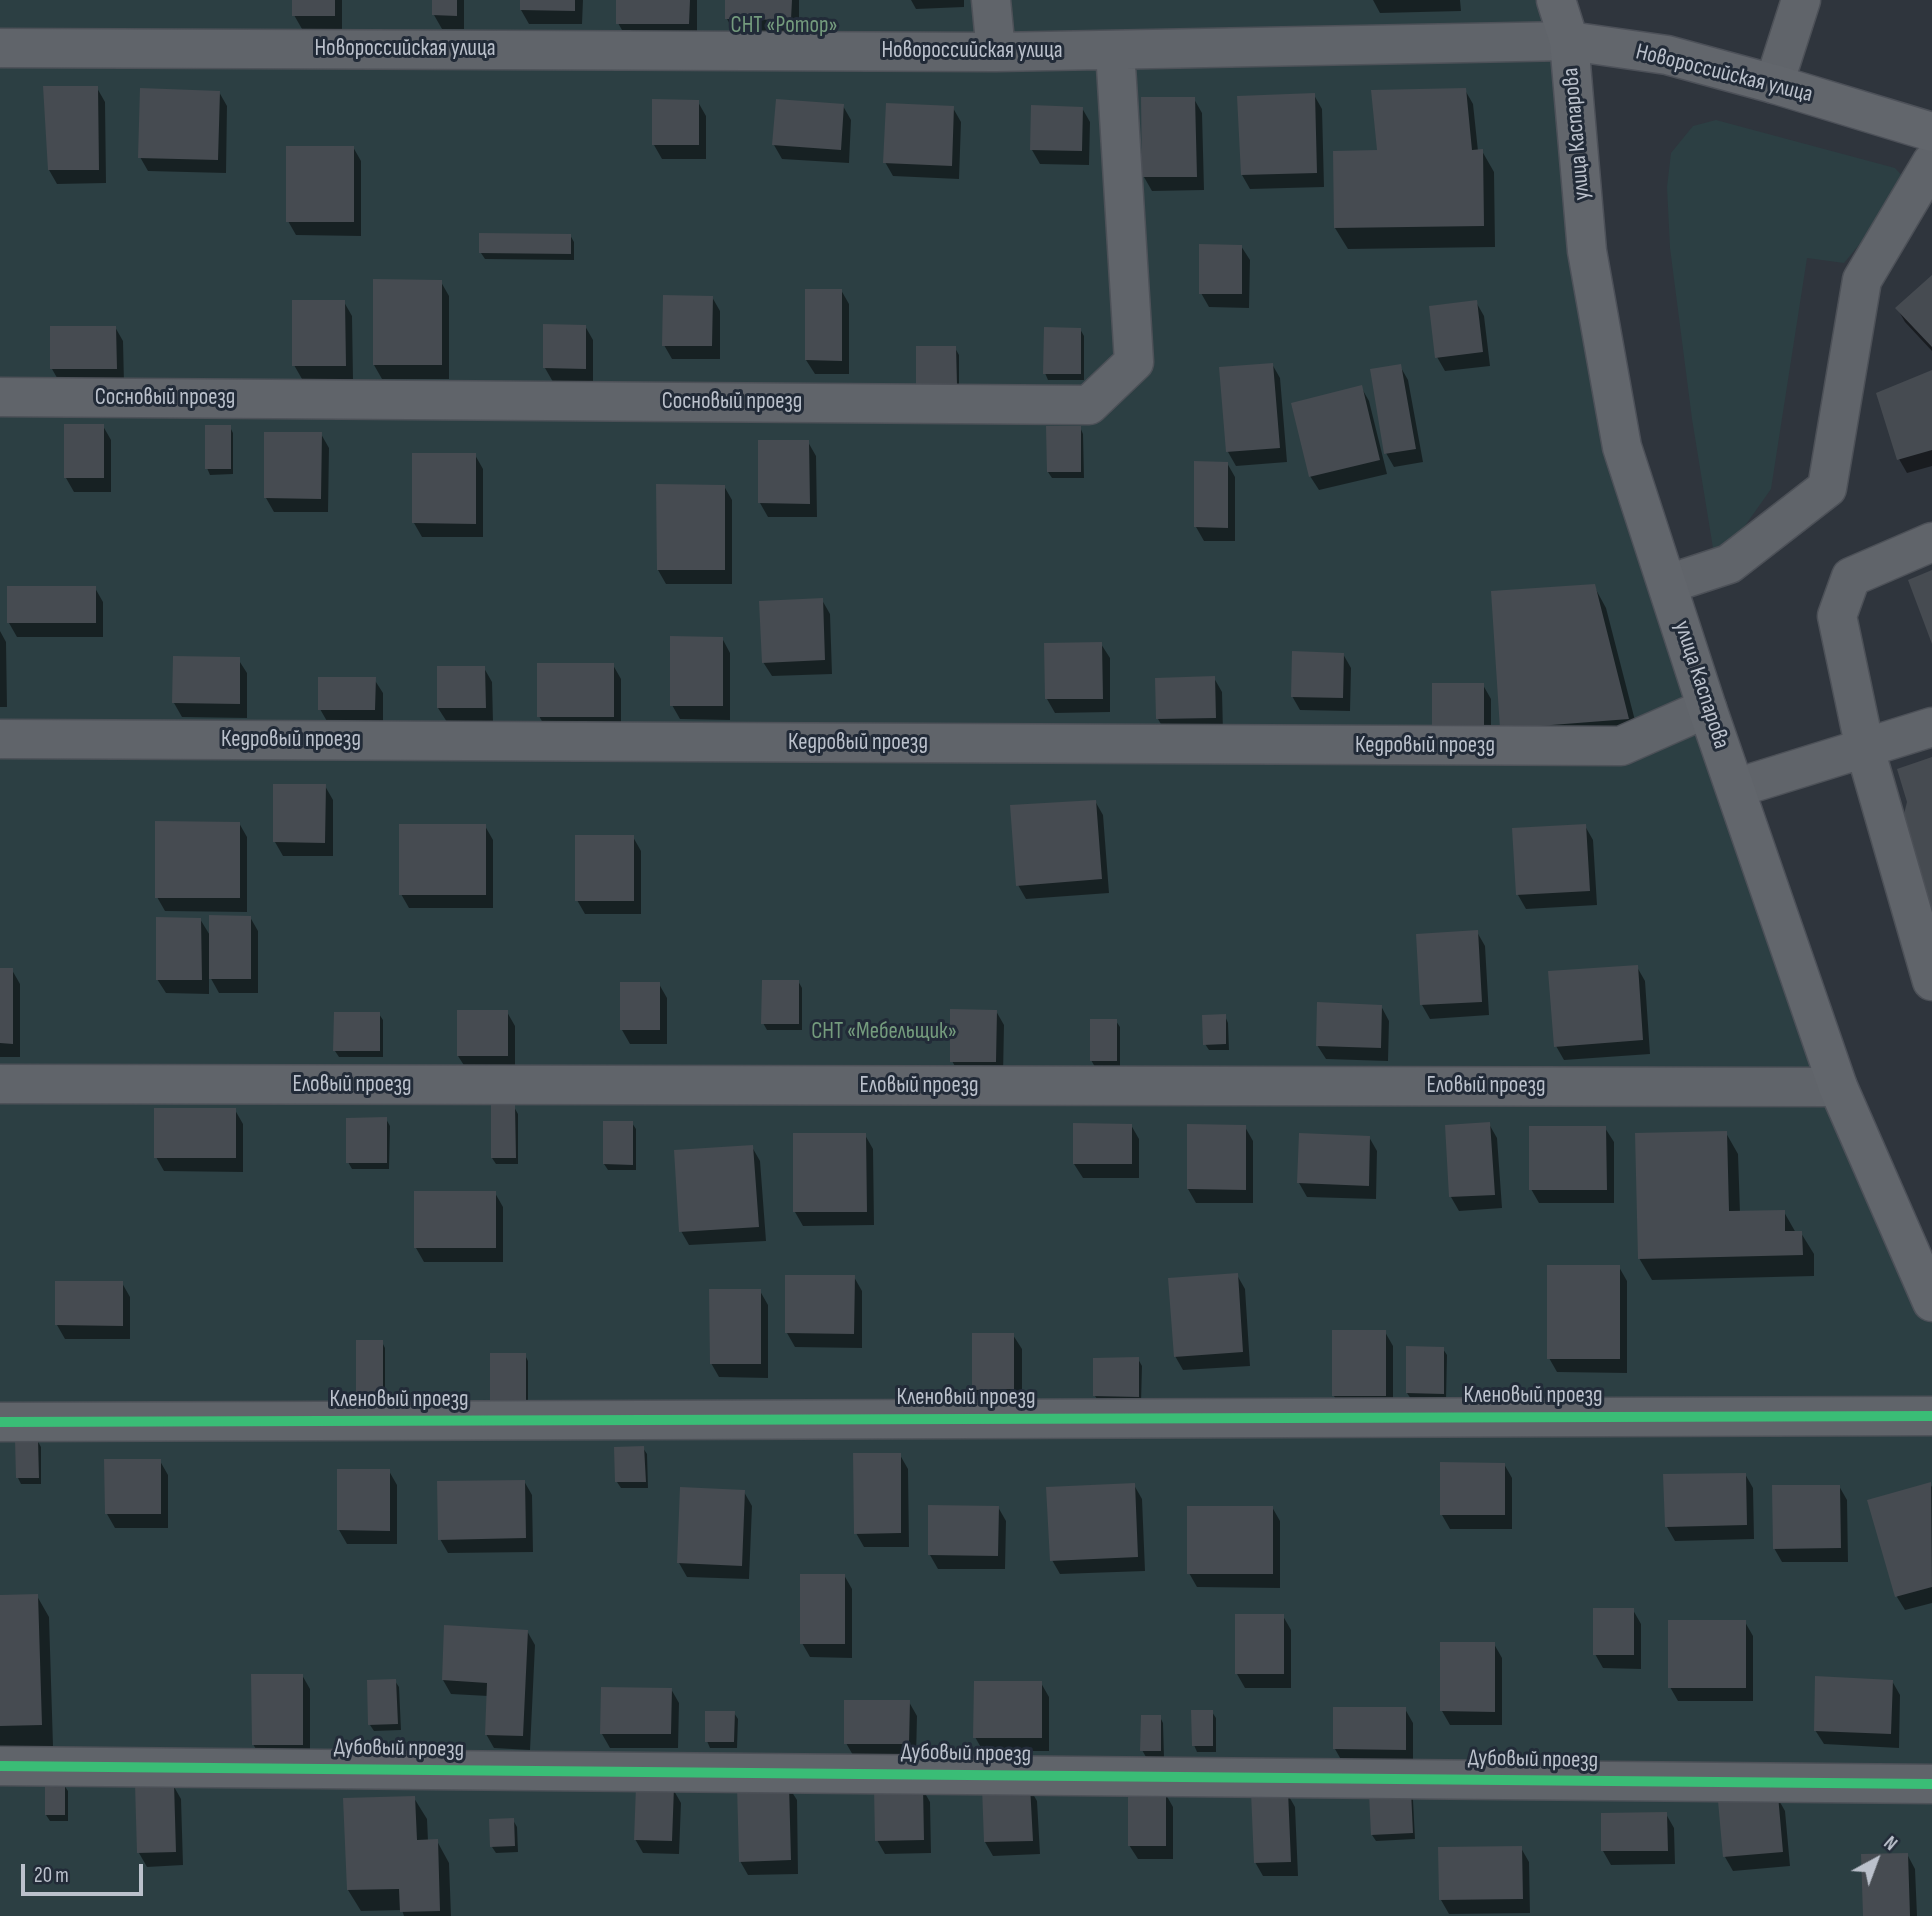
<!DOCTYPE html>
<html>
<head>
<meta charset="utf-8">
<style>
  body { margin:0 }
  #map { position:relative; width:1932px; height:1916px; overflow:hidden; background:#2f353d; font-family:"Sofia Sans Condensed",sans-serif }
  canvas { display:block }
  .north { position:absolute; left:1841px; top:1825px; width:70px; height:70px; -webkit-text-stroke:5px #222b38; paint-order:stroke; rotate:41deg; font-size:19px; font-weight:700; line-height:28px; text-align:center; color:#bbc1cc }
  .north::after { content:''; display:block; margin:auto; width:24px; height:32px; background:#bbc1cc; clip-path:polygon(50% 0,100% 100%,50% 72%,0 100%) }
  .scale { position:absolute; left:21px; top:1864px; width:122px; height:32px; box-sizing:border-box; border:4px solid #bbc1cc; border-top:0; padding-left:9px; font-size:21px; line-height:24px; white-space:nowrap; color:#bbc1cc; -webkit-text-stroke:5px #222b38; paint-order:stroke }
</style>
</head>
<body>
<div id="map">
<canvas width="1932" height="1916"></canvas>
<div class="north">N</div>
<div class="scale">20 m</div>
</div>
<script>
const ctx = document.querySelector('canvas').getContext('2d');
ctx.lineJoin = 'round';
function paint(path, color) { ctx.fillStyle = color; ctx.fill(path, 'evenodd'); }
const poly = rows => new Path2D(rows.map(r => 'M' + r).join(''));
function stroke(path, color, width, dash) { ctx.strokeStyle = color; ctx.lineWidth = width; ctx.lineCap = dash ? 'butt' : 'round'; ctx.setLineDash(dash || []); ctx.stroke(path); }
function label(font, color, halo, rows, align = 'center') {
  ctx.font = font + ' "Sofia Sans Condensed",sans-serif'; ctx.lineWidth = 6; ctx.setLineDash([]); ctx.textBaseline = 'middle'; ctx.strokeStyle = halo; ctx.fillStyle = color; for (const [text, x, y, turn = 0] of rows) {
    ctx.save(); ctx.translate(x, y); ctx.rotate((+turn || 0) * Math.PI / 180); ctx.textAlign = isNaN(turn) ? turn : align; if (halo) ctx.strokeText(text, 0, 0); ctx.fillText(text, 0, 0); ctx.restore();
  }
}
const green = poly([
  [0,0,1543,0,1622,447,1932,1302,1932,1916,0,1916],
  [1716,120,1895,168,1905,179,1901,194,1844,263,1807,258,1771,489,1725,554,1713,548,1692,419,1670,248,1667,187,1671,153,1693,126]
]);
const shadow = poly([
  [294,0,342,0,342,29,302,29,294,15],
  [434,0,464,0,464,29,442,29,434,15],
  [521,0,583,0,582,24,529,24,521,10],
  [618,0,697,0,697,38,626,37,618,23],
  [727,0,799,0,799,33,735,33,727,19],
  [911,0,964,0,964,7,916,9],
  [1373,0,1460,0,1461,11,1380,13],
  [97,88,105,102,106,183,57,184,49,170],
  [1465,90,1473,104,1478,151,1482,151,1494,172,1495,247,1348,249,1335,228,1381,152],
  [219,92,227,106,226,173,148,171,140,157],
  [1314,95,1322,109,1324,187,1250,189,1242,175],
  [1194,99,1202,113,1204,190,1152,191,1144,177],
  [698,102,706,116,706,159,662,159,654,145],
  [843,106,851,120,849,163,782,159,774,145],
  [953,108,961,122,959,179,893,176,885,162],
  [1082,108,1090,122,1089,165,1040,164,1032,150],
  [353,147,361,161,361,236,296,235,288,221],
  [570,235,574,242,574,260,485,259,481,253],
  [1241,246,1250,260,1249,308,1209,307,1201,293],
  [1932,277,1932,351,1905,322,1897,308],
  [441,282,449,296,449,379,382,379,374,365],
  [841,290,849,304,849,374,815,374,806,360],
  [712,297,720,311,720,359,672,359,664,345],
  [344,302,352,316,353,379,302,379,294,365],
  [1476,302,1484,316,1490,366,1445,371,1437,357],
  [585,326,593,340,593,382,553,382,545,368],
  [115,327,123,341,124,383,60,383,52,369],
  [1080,329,1084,336,1084,380,1048,380,1045,373],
  [955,348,959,355,959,391,922,391],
  [1272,364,1280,378,1287,462,1236,466,1228,452,1221,368],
  [1400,366,1408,380,1423,462,1394,467,1386,453],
  [1932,372,1932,466,1907,473,1899,459],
  [1361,387,1369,401,1387,474,1319,490,1310,476],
  [103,426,111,440,111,492,74,492,66,478],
  [230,427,233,433,233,474,210,475,207,468],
  [1080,427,1083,434,1084,478,1052,478,1048,472],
  [321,434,329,448,328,512,274,512,266,498],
  [808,442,816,456,817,517,768,517,760,503],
  [475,455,483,469,483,537,422,537,414,523],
  [1227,463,1235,477,1235,541,1204,541,1196,527],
  [724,486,732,500,732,584,666,584,658,570],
  [1594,586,1606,608,1640,740,1514,749],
  [95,588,103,602,103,637,17,637,9,623],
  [822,600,830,614,832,674,772,676,763,662],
  [0,631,6,642,7,707,0,707],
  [722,638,730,653,730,720,680,719,672,705],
  [1101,644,1110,658,1110,712,1055,713,1047,699],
  [1343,654,1351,668,1350,711,1300,710,1292,696],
  [238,659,247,673,247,718,182,717,174,703],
  [613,665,621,679,621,731,547,730,539,716],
  [484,668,492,682,493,722,447,722,438,708],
  [1214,678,1222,692,1223,732,1166,733,1158,719],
  [374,679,383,693,383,724,328,723,320,709],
  [1483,685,1491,699,1491,743,1434,729],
  [325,786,333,800,333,856,283,856,275,842],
  [1095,801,1103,815,1109,893,1026,899,1018,885],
  [239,823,247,837,247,912,165,911,157,897],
  [485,826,493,840,493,908,409,908,401,894],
  [1585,826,1593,840,1597,905,1526,909,1518,895,1514,830],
  [633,837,641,851,641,914,585,914,577,900],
  [250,917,258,931,258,993,219,993,209,975,209,994,166,993,157,979,200,919,211,937],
  [1477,932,1485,946,1489,1015,1430,1019,1422,1005],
  [1637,967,1645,981,1650,1054,1564,1060,1556,1046],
  [0,970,12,970,20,984,20,1057,0,1057],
  [798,981,802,988,802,1030,767,1030,763,1023],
  [659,984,667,998,667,1044,630,1044,622,1030],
  [1381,1006,1389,1021,1388,1061,1326,1059,1317,1045],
  [996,1011,1004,1025,1003,1075,960,1075,952,1061],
  [507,1012,515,1026,515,1070,467,1070,458,1056],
  [379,1014,383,1020,383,1057,339,1057,335,1051],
  [1225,1016,1228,1023,1229,1050,1209,1050,1205,1044],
  [1116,1021,1120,1027,1120,1067,1095,1067,1091,1060],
  [514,1107,518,1114,518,1164,496,1164,492,1158],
  [235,1110,243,1124,243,1172,164,1171,156,1157],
  [386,1119,390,1126,389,1169,352,1169,348,1162],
  [632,1123,636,1129,636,1170,608,1170,604,1164],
  [1489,1124,1497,1138,1502,1208,1459,1211,1451,1197],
  [1131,1125,1139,1139,1139,1178,1083,1178,1074,1164],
  [1245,1127,1253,1141,1253,1203,1196,1203,1188,1189],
  [1605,1128,1614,1142,1614,1203,1539,1203,1531,1189],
  [1726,1133,1738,1154,1740,1213,1784,1212,1796,1233,1801,1233,1814,1254,1814,1276,1652,1280,1639,1258],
  [865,1135,873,1149,874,1225,803,1226,795,1212],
  [1369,1137,1377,1151,1376,1199,1307,1197,1299,1183],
  [752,1147,760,1161,766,1241,689,1245,681,1231],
  [495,1193,503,1207,503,1262,424,1262,416,1248],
  [1619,1267,1627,1281,1627,1373,1557,1372,1549,1358],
  [1237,1275,1245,1289,1250,1366,1183,1370,1175,1356],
  [854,1277,862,1291,862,1348,795,1347,787,1333],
  [122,1283,130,1297,130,1339,65,1339,57,1325],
  [760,1291,768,1305,768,1378,719,1377,711,1363],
  [1385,1332,1393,1346,1393,1410,1342,1410,1334,1396],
  [1013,1335,1022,1349,1022,1403,982,1403,974,1389],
  [382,1342,385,1348,385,1403,361,1403,357,1396],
  [1443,1349,1447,1355,1446,1400,1411,1399,1407,1393],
  [525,1355,528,1361,528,1409,495,1408],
  [1138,1359,1142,1366,1141,1403,1099,1402,1095,1396],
  [37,1440,41,1447,41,1484,21,1484,18,1478],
  [643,1448,647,1454,648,1488,621,1488,617,1482],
  [900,1455,908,1469,909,1547,864,1547,856,1533],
  [160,1461,168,1475,168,1528,115,1528,107,1514],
  [1504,1464,1512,1478,1512,1529,1450,1529,1442,1515],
  [389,1471,397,1485,397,1544,347,1544,339,1530],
  [1745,1474,1753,1488,1754,1539,1675,1541,1667,1527],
  [524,1481,532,1495,533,1552,448,1553,440,1539],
  [1930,1484,1932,1487,1932,1603,1905,1610,1897,1597],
  [1134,1485,1142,1499,1145,1571,1060,1574,1052,1560],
  [1839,1486,1847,1500,1848,1562,1782,1562,1774,1548],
  [744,1492,752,1506,749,1579,687,1577,679,1563],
  [998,1507,1006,1521,1005,1569,938,1569,930,1555],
  [1272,1507,1280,1521,1280,1588,1197,1587,1189,1573],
  [844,1575,852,1589,852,1658,810,1657,802,1643],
  [37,1596,49,1617,53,1746,0,1747,0,1597],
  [1633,1610,1641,1624,1641,1669,1603,1668,1595,1654],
  [1283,1616,1291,1630,1291,1688,1245,1688,1237,1674],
  [1745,1622,1753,1636,1753,1701,1678,1701,1670,1687],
  [527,1631,535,1645,530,1750,494,1748,486,1734,488,1696,451,1694,443,1680],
  [1494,1644,1502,1658,1502,1725,1450,1725,1442,1711],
  [302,1675,310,1689,310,1759,261,1758,253,1744],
  [395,1681,399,1687,401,1730,374,1731,370,1725],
  [1892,1681,1900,1695,1899,1748,1824,1744,1815,1730],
  [1041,1683,1049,1697,1049,1751,983,1751,975,1737],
  [671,1689,679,1703,678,1748,610,1748,602,1734],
  [909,1702,917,1716,916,1758,854,1757,846,1743],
  [1405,1709,1413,1723,1413,1763,1343,1763,1335,1749],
  [1212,1712,1216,1718,1216,1752,1197,1752,1194,1745],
  [734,1713,738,1719,737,1748,710,1748,707,1741],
  [1160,1717,1163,1723,1164,1757,1146,1757,1142,1750],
  [64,1785,68,1791,68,1821,50,1821,46,1815],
  [173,1785,181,1799,183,1865,147,1867,139,1853],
  [788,1786,797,1800,798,1874,748,1875,740,1861],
  [1029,1787,1037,1801,1040,1854,993,1856,985,1842],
  [922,1788,930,1802,931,1853,885,1854,877,1840],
  [673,1789,681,1803,679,1854,643,1853,635,1839],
  [1165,1793,1173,1807,1173,1859,1138,1859,1129,1845],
  [1287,1793,1295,1807,1298,1876,1263,1876,1255,1862],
  [1410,1793,1413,1800,1415,1839,1376,1841,1372,1835],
  [1777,1797,1785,1811,1790,1866,1733,1871,1725,1857],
  [414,1798,427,1819,428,1841,437,1841,449,1863,451,1916,404,1916,402,1910,361,1911,348,1890],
  [1666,1814,1674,1828,1675,1864,1611,1865,1603,1851],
  [513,1820,517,1827,518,1852,496,1853,492,1847],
  [1521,1848,1529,1862,1530,1913,1449,1914,1441,1900],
  [1907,1854,1915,1869,1917,1916,1865,1916]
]);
const building = poly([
  [292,0,335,0,335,16,292,16],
  [432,0,457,0,457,16,432,15],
  [520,0,575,0,575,11,520,10],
  [616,0,690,0,689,24,616,24],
  [725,0,792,0,791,20,725,19],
  [43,86,98,86,99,170,48,170],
  [140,88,220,91,218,160,138,158],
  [1466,88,1472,150,1483,149,1484,226,1334,228,1333,151,1377,150,1371,90],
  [1315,93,1317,173,1241,175,1237,96],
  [1141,97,1195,97,1197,177,1142,177],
  [652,99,699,100,699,145,652,145],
  [776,99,844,104,841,150,772,145],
  [886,103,954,106,952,166,883,163],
  [1031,105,1083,107,1082,151,1030,150],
  [286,146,354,146,354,222,286,222],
  [479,233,571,234,571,254,479,253],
  [1199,244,1242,245,1242,294,1199,294],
  [1932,275,1932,347,1895,308],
  [373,279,442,280,442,365,373,365],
  [805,289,842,289,842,361,805,360],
  [663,295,713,296,712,346,662,346],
  [292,300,345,300,346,366,292,366],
  [1477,300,1483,352,1435,358,1429,306],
  [543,324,586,325,586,369,543,368],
  [50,326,116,326,117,369,50,369],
  [1044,327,1081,328,1081,374,1043,374],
  [916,346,956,346,957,385,916,385],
  [1273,363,1280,448,1226,452,1219,367],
  [1401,364,1416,449,1384,454,1370,369],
  [1932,370,1932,450,1897,460,1876,393],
  [1362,385,1380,460,1309,477,1291,403],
  [64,424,104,424,104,478,64,478],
  [205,425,231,425,231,469,205,469],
  [1046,426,1081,426,1081,472,1047,472],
  [264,432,322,432,321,499,264,498],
  [758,440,809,440,810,504,758,503],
  [412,453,476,453,476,524,412,523],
  [1194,461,1228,462,1228,528,1194,527],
  [656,484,725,485,725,570,657,570],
  [1932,570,1932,644,1908,580],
  [1595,584,1629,719,1500,729,1491,591],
  [7,586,96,586,96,623,7,623],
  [823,598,825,660,762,663,759,601],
  [670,636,723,637,723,706,670,706],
  [1102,642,1103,699,1045,699,1044,643],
  [1292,651,1344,653,1343,698,1291,697],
  [173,656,240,657,240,704,172,703],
  [537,663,614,663,614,717,537,717],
  [437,666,485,666,486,708,437,708],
  [1215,676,1216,718,1156,719,1155,678],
  [318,677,376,677,375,710,318,710],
  [1432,683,1484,683,1484,730,1432,729],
  [1932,757,1932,911,1926,905,1903,818,1907,802,1897,769],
  [273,784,326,784,325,843,273,842],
  [1096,800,1102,879,1016,886,1010,805],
  [155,821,240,822,240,898,155,898],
  [399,824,486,824,486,895,399,895],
  [1586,824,1590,891,1516,895,1512,828],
  [575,835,634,835,634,901,575,901],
  [209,915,251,916,251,979,209,979],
  [156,917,201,918,202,980,156,980],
  [1478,930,1482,1002,1420,1005,1416,934],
  [1638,965,1643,1040,1554,1047,1548,971],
  [0,968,13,968,13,1044,0,1043],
  [762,980,799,980,799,1024,761,1024],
  [620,982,660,982,660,1030,620,1030],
  [1317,1002,1382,1005,1381,1048,1316,1046],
  [950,1009,997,1010,996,1062,950,1062],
  [457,1010,508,1010,508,1056,457,1056],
  [334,1012,380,1012,380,1051,333,1051],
  [1226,1014,1226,1044,1203,1045,1202,1015],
  [1090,1019,1117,1019,1117,1061,1090,1061],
  [491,1105,515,1105,516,1158,491,1158],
  [154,1108,236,1108,236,1158,154,1158],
  [387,1117,387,1163,346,1163,346,1118],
  [603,1121,633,1121,633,1165,603,1164],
  [1490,1122,1495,1195,1449,1197,1445,1125],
  [1073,1123,1132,1124,1132,1164,1073,1164],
  [1187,1124,1246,1125,1246,1190,1187,1189],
  [1529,1126,1606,1126,1607,1190,1529,1190],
  [1727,1131,1729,1211,1785,1210,1785,1231,1802,1231,1803,1255,1638,1259,1635,1133],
  [793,1133,866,1133,867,1212,793,1212],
  [1299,1133,1370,1136,1369,1186,1297,1183],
  [753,1145,759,1227,679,1232,674,1150],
  [414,1191,496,1191,496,1248,414,1248],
  [1547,1265,1620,1265,1620,1359,1547,1359],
  [1238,1273,1243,1352,1174,1357,1168,1278],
  [785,1275,855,1275,854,1334,785,1333],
  [55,1281,123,1281,123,1326,55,1325],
  [709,1289,761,1289,761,1364,710,1364],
  [1332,1330,1386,1330,1386,1396,1332,1396],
  [972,1333,1014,1333,1014,1389,972,1390],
  [356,1340,383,1340,383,1397,356,1397],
  [1406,1346,1444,1347,1444,1394,1406,1393],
  [490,1353,526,1353,526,1403,490,1402],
  [1139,1357,1139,1397,1093,1396,1093,1358],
  [15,1439,38,1439,39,1478,16,1478],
  [644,1446,646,1482,615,1482,614,1447],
  [853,1453,901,1453,901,1533,854,1534],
  [104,1459,161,1459,161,1514,105,1514],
  [1440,1462,1505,1463,1505,1515,1440,1515],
  [337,1469,390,1469,390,1531,337,1530],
  [1746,1473,1747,1525,1665,1527,1663,1474],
  [525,1480,526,1538,438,1540,437,1481],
  [1931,1482,1932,1587,1895,1597,1867,1500],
  [1135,1483,1138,1557,1050,1561,1046,1487],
  [1772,1485,1840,1485,1841,1548,1773,1549],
  [680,1487,745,1490,742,1566,677,1563],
  [928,1505,999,1506,998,1556,928,1555],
  [1187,1506,1273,1506,1273,1574,1187,1574],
  [800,1574,845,1574,845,1644,800,1644],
  [38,1594,42,1725,0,1726,0,1595],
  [1593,1608,1634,1608,1634,1655,1593,1655],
  [1235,1614,1284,1614,1284,1674,1235,1674],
  [1668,1620,1746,1620,1746,1688,1668,1688],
  [444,1625,528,1630,523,1736,485,1735,487,1683,442,1680],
  [1440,1642,1495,1642,1495,1712,1440,1711],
  [251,1674,303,1674,303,1745,252,1745],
  [1815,1676,1893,1680,1891,1734,1814,1731],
  [396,1679,398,1724,368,1725,367,1680],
  [974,1681,1042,1681,1042,1738,973,1738],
  [601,1687,672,1688,671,1734,600,1734],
  [844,1700,910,1700,909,1744,844,1744],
  [1333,1707,1406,1707,1406,1750,1333,1749],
  [1191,1710,1213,1710,1213,1746,1192,1746],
  [705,1711,735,1711,734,1742,705,1742],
  [1141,1715,1161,1715,1161,1751,1140,1751],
  [45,1783,65,1783,65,1815,45,1815],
  [174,1783,176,1852,137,1853,135,1784],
  [789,1784,791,1860,739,1862,737,1785],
  [1030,1785,1033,1841,984,1842,982,1787],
  [636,1786,674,1787,672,1841,634,1840],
  [923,1786,924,1840,875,1841,874,1787],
  [1128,1791,1166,1791,1166,1846,1128,1846],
  [1288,1791,1291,1862,1254,1863,1251,1792],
  [1411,1791,1413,1833,1371,1835,1369,1793],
  [1778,1795,1783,1852,1723,1857,1718,1801],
  [415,1796,417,1840,438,1839,440,1911,400,1912,399,1889,347,1890,343,1798],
  [1667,1812,1668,1851,1601,1851,1601,1813],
  [514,1818,515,1846,490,1847,489,1819],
  [1522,1846,1523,1899,1439,1900,1438,1847],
  [1908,1853,1910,1916,1863,1916,1861,1854]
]);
const minor = poly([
  [991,0,996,52],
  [0,48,996,52,1569,41],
  [1774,84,1801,0],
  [0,397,1089,405,1134,362,1115,50],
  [1932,542,1851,577,1837,616,1865,749,1932,981],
  [1668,584,1729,564,1827,488,1862,280,1932,162],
  [0,739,1621,746,1707,708],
  [1736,788,1932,727],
  [0,1084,1838,1087],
  [0,1422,1932,1416],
  [0,1766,1932,1784]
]);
const major = poly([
  [1556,0,1569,41,1587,251,1622,447,1707,708,1838,1087,1932,1302],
  [1569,41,1667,55,1774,84,1932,132]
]);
const cycleway = poly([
  [0,1422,1932,1416],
  [0,1766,1932,1784]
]);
const parkNames = [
  ["СНТ «Ротор»",784,26],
  ["СНТ «Мебельщик»",884,1032]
];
const streetNames = [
  ["Новороссийская улица",405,49],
  ["Новороссийская улица",972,51],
  ["Новороссийская улица",1724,74,14],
  ["улица Каспарова",1577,134,-95],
  ["Сосновый проезд",165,398],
  ["Сосновый проезд",732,402],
  ["улица Каспарова",1701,685,72],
  ["Кедровый проезд",291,740],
  ["Кедровый проезд",858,743],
  ["Кедровый проезд",1425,746],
  ["Еловый проезд",352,1085],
  ["Еловый проезд",919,1086],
  ["Еловый проезд",1486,1086],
  ["Кленовый проезд",1533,1396],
  ["Кленовый проезд",966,1398],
  ["Кленовый проезд",399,1400],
  ["Дубовый проезд",399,1749,1],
  ["Дубовый проезд",966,1754,1],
  ["Дубовый проезд",1533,1760,1]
];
paint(green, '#2c3f43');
paint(shadow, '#0007');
paint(building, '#464b51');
stroke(minor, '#4d5158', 41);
stroke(major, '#4d5159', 41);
stroke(minor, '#60646a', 38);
stroke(major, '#62666c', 38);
stroke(cycleway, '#3abd76', 10);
label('23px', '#749b7d', '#222b38', parkNames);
label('23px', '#bbc1cc', '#222b38', streetNames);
</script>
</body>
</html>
